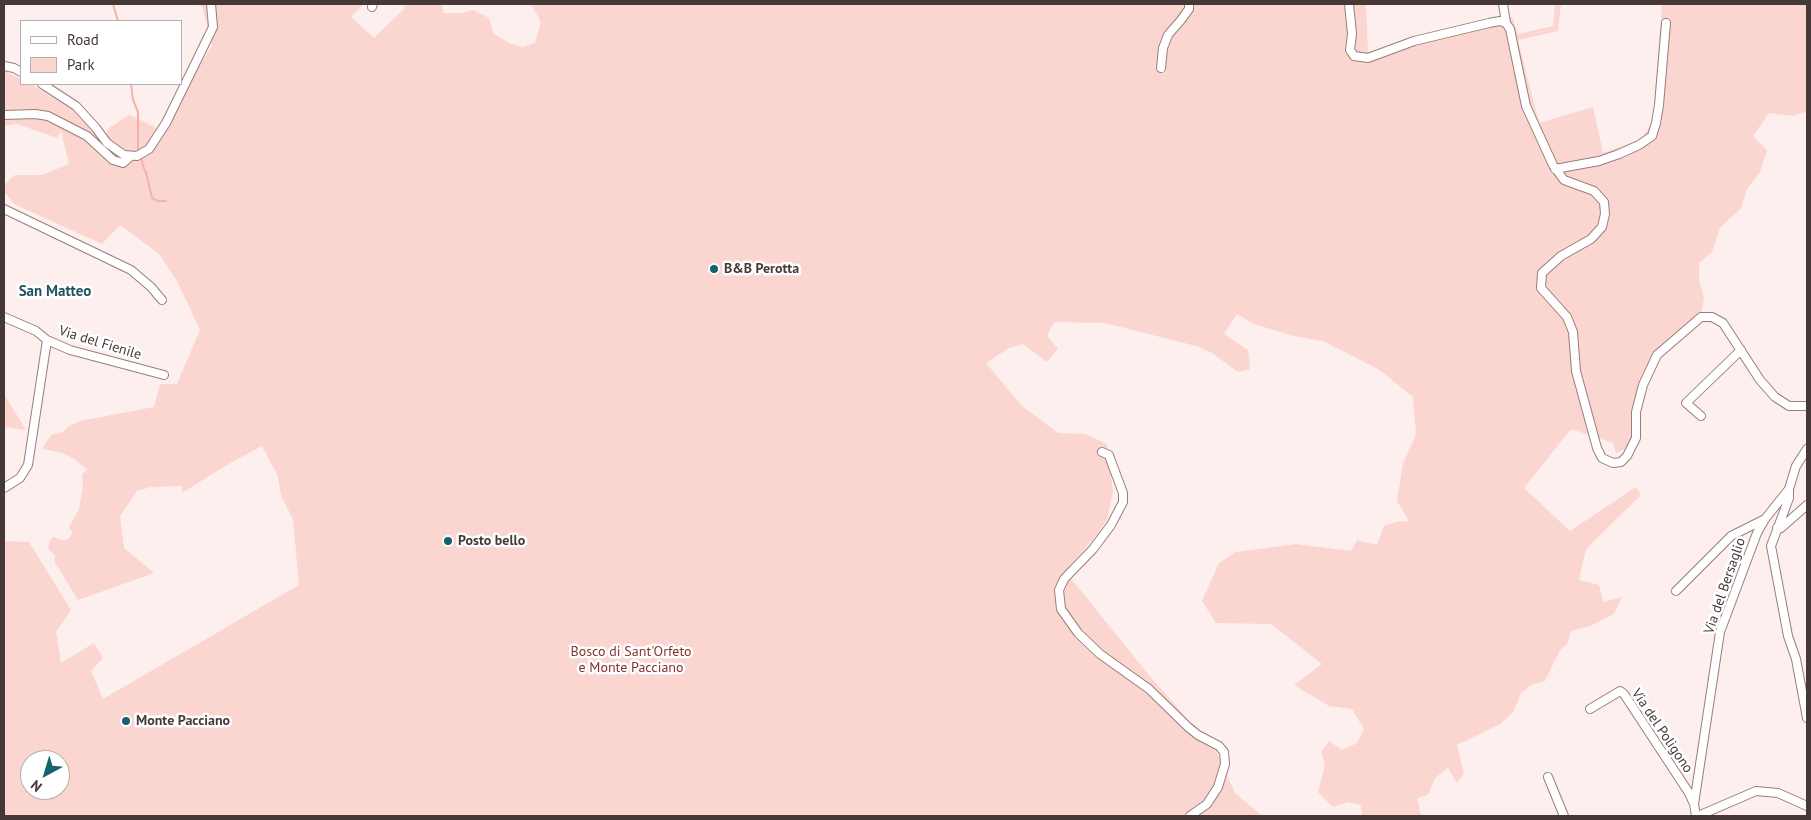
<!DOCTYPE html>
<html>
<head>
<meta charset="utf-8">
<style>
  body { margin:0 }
  #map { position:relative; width:1811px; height:820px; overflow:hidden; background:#fdefed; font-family:"PT Sans",sans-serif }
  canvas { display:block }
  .frame { position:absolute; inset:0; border:5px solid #453837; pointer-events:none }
  .legend { position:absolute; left:20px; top:20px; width:162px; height:65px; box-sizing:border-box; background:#fff; border:1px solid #b5afaf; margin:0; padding:6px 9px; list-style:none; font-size:15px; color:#453837 }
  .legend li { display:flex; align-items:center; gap:10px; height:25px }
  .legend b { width:25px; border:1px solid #b5afaf }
  .north { position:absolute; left:20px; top:750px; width:50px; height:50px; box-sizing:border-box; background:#fff; border:1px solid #b5afaf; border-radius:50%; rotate:219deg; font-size:14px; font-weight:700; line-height:20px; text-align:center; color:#453837 }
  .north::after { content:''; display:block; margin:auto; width:18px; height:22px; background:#15616d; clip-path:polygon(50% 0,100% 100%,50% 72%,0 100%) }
</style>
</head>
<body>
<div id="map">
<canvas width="1811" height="820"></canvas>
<div class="frame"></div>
<ul class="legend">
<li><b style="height:6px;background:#fff"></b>Road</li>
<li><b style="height:14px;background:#fbd5d0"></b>Park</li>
</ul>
<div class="north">N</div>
</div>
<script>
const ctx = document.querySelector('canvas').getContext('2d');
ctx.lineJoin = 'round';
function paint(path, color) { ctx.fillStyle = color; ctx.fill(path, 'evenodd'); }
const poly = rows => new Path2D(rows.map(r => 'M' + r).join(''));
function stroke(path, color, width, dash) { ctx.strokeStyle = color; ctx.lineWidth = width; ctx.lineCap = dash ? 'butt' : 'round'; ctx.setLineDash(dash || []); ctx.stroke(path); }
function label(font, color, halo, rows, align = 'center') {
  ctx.font = font + ' "PT Sans",sans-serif'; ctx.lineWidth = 5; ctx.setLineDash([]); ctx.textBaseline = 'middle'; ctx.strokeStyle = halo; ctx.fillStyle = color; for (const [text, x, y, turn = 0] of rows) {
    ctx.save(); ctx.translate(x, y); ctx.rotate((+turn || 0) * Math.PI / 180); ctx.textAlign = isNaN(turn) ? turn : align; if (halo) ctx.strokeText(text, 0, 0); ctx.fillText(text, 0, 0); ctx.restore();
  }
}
const green = poly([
  [188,4,364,4,351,17,374,38,404,9,405,4,466,4,441,4,444,13,462,13,473,10,489,18,494,34,509,43,523,47,535,43,541,22,531,4,1366,4,1368,52,1512,17,1518,34,1553,26,1555,4,1561,4,1558,31,1518,40,1539,123,1593,107,1603,153,1641,139,1653,122,1662,4,1807,4,1807,111,1793,116,1769,113,1753,136,1767,150,1760,172,1747,189,1741,208,1720,228,1712,252,1699,263,1699,280,1704,297,1701,317,1657,355,1643,385,1636,438,1628,448,1616,453,1613,443,1571,429,1524,488,1570,531,1636,487,1641,495,1586,549,1579,580,1599,585,1603,602,1622,597,1614,614,1590,626,1571,631,1567,644,1560,650,1545,681,1531,685,1521,693,1514,711,1500,724,1457,745,1464,774,1457,783,1448,768,1435,778,1428,795,1417,798,1421,815,1423,816,1362,816,1361,805,1348,802,1333,807,1318,792,1325,765,1321,752,1329,741,1342,750,1357,743,1364,729,1352,709,1329,706,1294,685,1322,664,1271,624,1216,623,1202,601,1219,563,1236,552,1296,544,1351,551,1357,540,1377,545,1384,526,1396,522,1409,521,1397,501,1403,463,1416,435,1413,397,1378,369,1323,341,1294,336,1254,324,1237,314,1224,334,1248,350,1250,369,1238,372,1212,353,1196,346,1105,323,1054,322,1047,336,1058,349,1047,362,1023,344,1009,348,986,363,1021,405,1058,433,1085,434,1107,444,1113,492,1107,520,1095,537,1065,571,1148,674,1216,751,1235,793,1262,816,4,816,4,541,29,542,71,610,56,632,61,663,94,643,103,658,91,671,103,699,299,585,293,519,281,496,278,476,262,446,225,466,182,493,182,486,151,487,137,491,120,516,124,548,154,573,78,600,54,561,55,556,48,548,50,541,53,537,61,540,67,540,73,533,69,527,79,509,83,487,82,474,88,470,74,459,63,453,42,449,51,435,63,432,69,426,80,421,154,407,160,384,177,384,200,330,177,281,159,254,123,227,120,225,102,244,14,204,4,191,4,185,15,175,42,175,69,164,61,131,57,138,17,124,4,126,4,71,21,79,21,84,31,84,73,110,103,141,109,128,129,115,149,124,164,132,185,88,212,46,202,6],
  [30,760,60,760,60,790,30,790],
  [4,394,26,430,4,427]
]);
const stream = poly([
  [113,4,118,21],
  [131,84,133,100,138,112,138,150],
  [141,157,144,169,146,172,152,198,158,201,166,201]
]);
const minor = poly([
  [1349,4,1352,34,1350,50,1354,56,1368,58,1414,41,1489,23,1500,21,1506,23,1510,29,1526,106,1553,165,1564,180,1594,191,1604,202,1605,214,1602,227,1591,239,1561,256,1542,273,1541,288,1567,317,1573,332,1576,371,1597,448,1602,458,1613,463,1621,462,1627,456,1636,438,1636,412,1643,385,1657,355,1701,317,1712,317,1723,323,1760,380,1775,397,1789,406,1807,406],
  [1503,4,1506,23],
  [372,7,373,4],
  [4,66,14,68,21,72],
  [1161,68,1163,48,1168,35,1181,20,1189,9,1189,4],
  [42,84,76,106,96,128,107,143,124,155,137,156,149,149,166,123,195,64,213,27,211,4],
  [4,115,35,114,48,116,87,136,113,160,123,163,131,156],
  [1555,169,1599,161,1619,154,1639,145,1652,136,1656,123,1659,105,1666,23],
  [4,209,131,270,151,287,162,300],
  [4,317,36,331,47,340,70,350,164,375],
  [1701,416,1686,403,1741,350],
  [1102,452,1109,455,1111,461,1123,493,1123,502,1111,525,1093,549,1064,579,1059,590,1061,609,1078,633,1100,654,1149,689,1188,727,1198,735,1219,746,1224,752,1225,764,1218,787,1207,804,1190,816],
  [4,488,20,478,28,465,47,340],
  [1789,489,1789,498,1771,546,1788,636,1796,659,1807,718],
  [1777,528,1781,528,1807,505],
  [1676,591,1731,536,1765,519],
  [1590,709,1620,691,1624,694,1689,793,1694,804,1696,816],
  [1548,777,1564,816],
  [1694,804,1720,632,1757,533,1765,519,1789,489,1796,466,1807,449],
  [1698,816,1756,791,1778,793,1807,806]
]);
const markers = [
  [714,269,5,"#15616d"],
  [448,541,5,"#15616d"],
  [126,721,5,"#15616d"]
];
const poiNames = [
  ["B&B Perotta",724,269],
  ["Posto bello",458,541],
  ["Monte Pacciano",136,721]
];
const streetNames = [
  ["Via del Fienile",100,343,17],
  ["Via del Bersaglio",1725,586,-71],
  ["Via del Poligono",1662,731,56]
];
const parkNames = [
  ["Bosco di Sant'Orfeto",631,652],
  ["e Monte Pacciano",631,668]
];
const neighbourhoodNames = [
  ["San Matteo",55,292]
];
paint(green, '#fbd5d0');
stroke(stream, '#f6b2a9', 2);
stroke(minor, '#9a7d79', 10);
stroke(minor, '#fff', 8);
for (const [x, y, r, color] of markers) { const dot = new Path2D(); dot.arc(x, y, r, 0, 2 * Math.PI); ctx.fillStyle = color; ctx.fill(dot); stroke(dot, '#fff', 2); }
label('bold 14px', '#453837', '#fff', poiNames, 'left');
label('14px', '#453837', '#fff', streetNames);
label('14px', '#83332d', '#fff', parkNames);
label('bold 15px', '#1c555e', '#fff', neighbourhoodNames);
</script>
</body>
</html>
